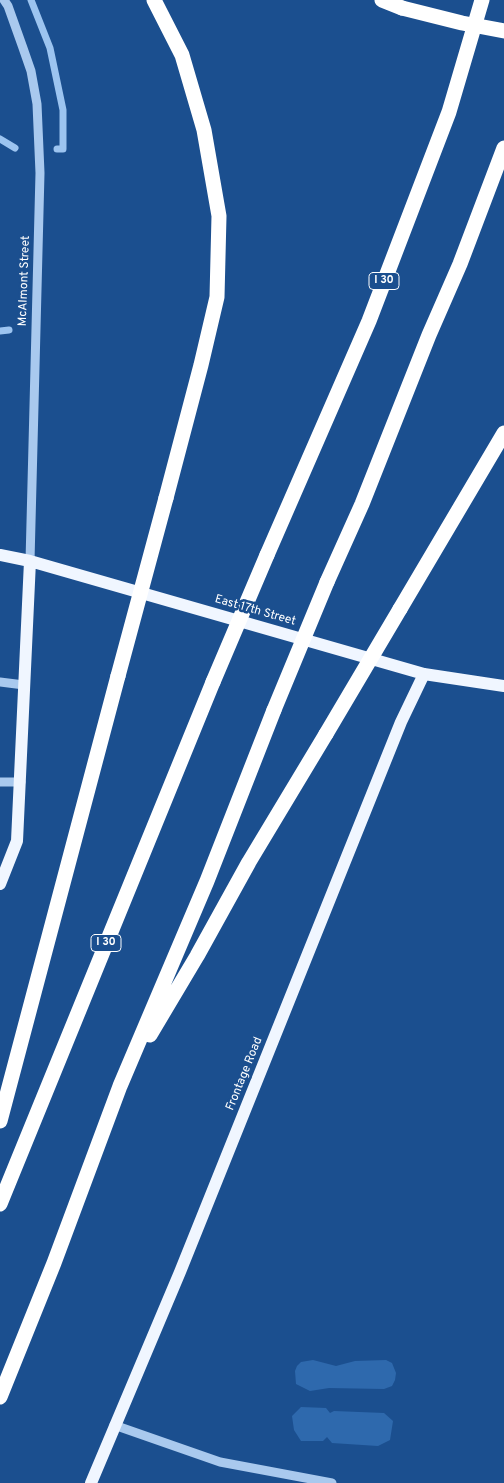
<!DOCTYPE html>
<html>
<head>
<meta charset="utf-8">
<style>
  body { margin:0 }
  canvas { display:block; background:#1b4f8f }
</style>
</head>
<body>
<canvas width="504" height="1483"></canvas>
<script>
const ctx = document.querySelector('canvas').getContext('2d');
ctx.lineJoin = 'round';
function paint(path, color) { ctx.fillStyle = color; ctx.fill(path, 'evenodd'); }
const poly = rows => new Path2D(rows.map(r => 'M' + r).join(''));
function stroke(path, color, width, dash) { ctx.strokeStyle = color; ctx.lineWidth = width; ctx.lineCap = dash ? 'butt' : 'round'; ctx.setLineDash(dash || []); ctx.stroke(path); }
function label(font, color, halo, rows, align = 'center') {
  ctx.font = font + ' Overpass,sans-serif'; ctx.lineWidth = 5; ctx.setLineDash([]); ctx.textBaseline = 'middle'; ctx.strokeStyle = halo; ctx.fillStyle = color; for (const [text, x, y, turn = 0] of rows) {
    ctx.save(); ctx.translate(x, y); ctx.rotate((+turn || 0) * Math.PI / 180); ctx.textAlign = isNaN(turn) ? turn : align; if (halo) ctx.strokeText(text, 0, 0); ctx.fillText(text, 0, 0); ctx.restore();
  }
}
const green = poly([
  [313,1360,336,1366,355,1361,386,1360,392,1363,396,1373,395,1380,392,1386,384,1389,329,1388,310,1391,296,1384,295,1371,297,1366,301,1362],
  [301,1407,326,1408,330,1413,334,1411,384,1413,393,1421,390,1440,378,1446,332,1443,327,1437,323,1441,301,1441,294,1430,292,1416]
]);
const stream = poly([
  [31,0,50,48,63,110,63,149,57,149],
  [0,139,15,148],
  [0,331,9,330]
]);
const minor = poly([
  [4,0,8,6,23,48,31,71,37,104,40,173,30,561],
  [0,682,24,685],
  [0,782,21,782],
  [114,1425,220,1462,332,1483]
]);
const major = poly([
  [0,555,30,561,424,674,504,686],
  [0,884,17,841,30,561],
  [91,1483,180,1272,401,722,424,674]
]);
const highway = poly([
  [154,0,182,55,204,130,219,216,217,297,201,365,166,498],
  [382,0,402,8],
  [267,555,369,321,449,112,482,0],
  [327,582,362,504,429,335,460,264,504,148],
  [400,609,504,433],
  [150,1035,197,956,249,862,326,734],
  [0,1121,118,676],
  [0,1204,213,682],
  [0,1397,54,1263,120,1086,207,881,274,710]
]);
const highwayBridge = poly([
  [402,8,462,23,504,31],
  [118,676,166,498],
  [213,682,267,555],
  [274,710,327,582],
  [326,734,400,609]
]);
const shields = [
  [384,281,30],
  [106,943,30]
];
const shieldNames = [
  ["I 30",384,281],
  ["I 30",106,943]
];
const streetNames = [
  ["McAlmont Street",25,281,-88],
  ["East 17th Street",255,611,16],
  ["Frontage Road",245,1074,-68]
];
paint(green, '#2e69ad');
stroke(stream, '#9cc4f0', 7);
stroke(minor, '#a9c9ee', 9);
stroke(major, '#f0f6ff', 12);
stroke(highway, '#fff', 15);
stroke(highwayBridge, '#fff', 15);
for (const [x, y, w] of shields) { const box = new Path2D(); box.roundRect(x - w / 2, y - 8.5, w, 17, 4); ctx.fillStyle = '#1b4f8f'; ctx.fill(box); stroke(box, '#fff', 1); }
label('bold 11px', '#fff', null, shieldNames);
label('12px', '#fff', '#1b4f8f', streetNames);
</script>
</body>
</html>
